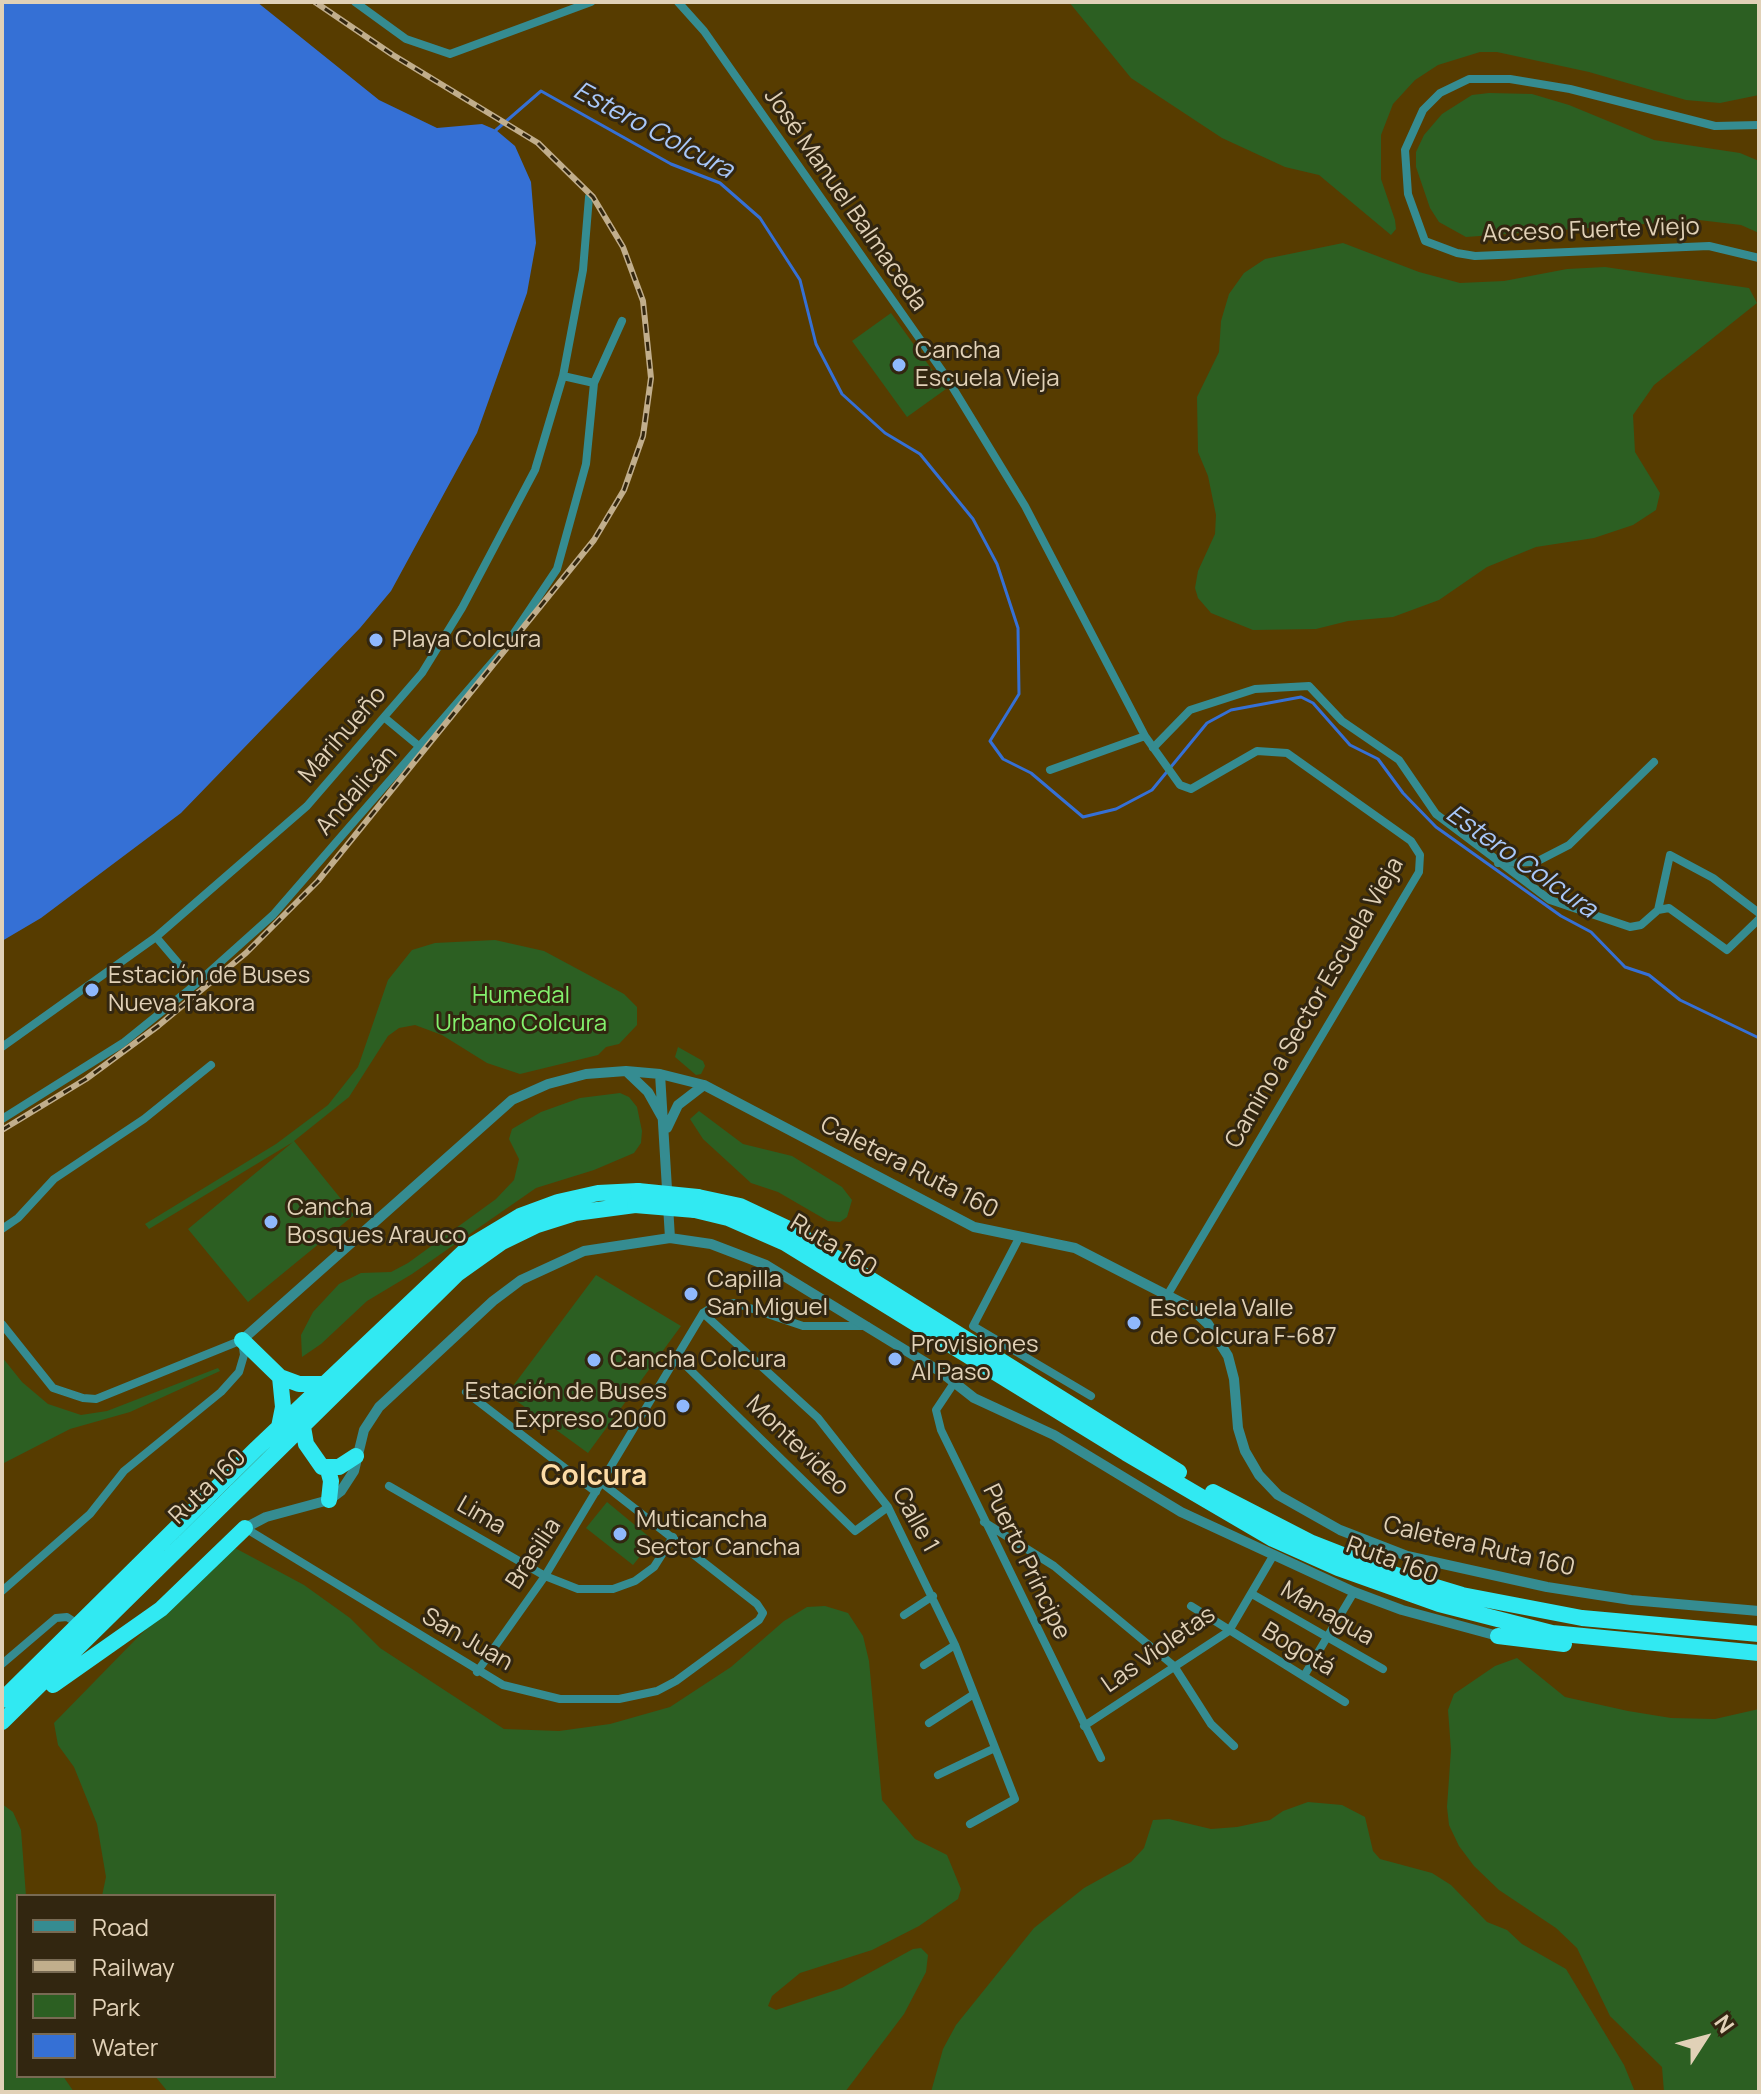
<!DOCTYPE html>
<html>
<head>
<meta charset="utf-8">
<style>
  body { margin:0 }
  #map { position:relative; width:1761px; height:2094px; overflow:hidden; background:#573c00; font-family:Manrope,sans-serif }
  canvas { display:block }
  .frame { position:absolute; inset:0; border:4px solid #e1d1b7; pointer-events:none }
  .legend { position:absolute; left:16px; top:1894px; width:260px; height:184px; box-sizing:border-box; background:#322610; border:2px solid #786a53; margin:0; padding:10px 14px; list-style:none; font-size:24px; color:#e1d1b7 }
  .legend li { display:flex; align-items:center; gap:16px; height:40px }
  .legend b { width:40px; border:2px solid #786a53 }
  .north { position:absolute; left:1665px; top:1998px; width:80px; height:80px; -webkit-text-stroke:6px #322610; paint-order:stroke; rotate:54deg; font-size:22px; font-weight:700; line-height:32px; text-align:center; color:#e1d1b7 }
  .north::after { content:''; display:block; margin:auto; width:28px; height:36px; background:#e1d1b7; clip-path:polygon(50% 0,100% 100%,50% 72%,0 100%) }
</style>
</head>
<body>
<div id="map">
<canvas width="1761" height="2094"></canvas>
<div class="frame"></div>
<ul class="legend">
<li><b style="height:10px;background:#358c91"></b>Road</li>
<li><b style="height:10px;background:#c1ae8c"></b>Railway</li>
<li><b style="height:22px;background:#2c5f22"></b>Park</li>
<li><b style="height:22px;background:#3570d5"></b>Water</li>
</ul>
<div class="north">N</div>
</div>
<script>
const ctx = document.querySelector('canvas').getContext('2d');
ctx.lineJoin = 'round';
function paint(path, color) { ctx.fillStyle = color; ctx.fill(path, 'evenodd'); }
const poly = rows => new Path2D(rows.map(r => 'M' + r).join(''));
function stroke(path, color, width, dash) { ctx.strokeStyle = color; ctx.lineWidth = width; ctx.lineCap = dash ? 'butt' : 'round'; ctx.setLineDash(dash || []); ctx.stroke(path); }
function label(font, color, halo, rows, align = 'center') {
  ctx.font = font + ' Manrope,sans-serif'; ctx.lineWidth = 6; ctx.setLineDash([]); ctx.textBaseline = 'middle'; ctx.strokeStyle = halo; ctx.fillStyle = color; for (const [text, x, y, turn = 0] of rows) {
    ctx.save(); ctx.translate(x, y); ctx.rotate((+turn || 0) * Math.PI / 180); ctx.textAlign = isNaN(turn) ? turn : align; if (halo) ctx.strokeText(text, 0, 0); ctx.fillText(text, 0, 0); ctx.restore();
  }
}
const green = poly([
  [1069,2,1759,2,1759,95,1720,103,1686,100,1589,72,1497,52,1480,52,1438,65,1415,80,1393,104,1381,135,1381,179,1395,220,1396,229,1391,235,1319,175,1285,167,1222,138,1131,78],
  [1489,93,1532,94,1569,105,1654,140,1740,153,1759,161,1759,233,1741,225,1699,220,1466,237,1439,222,1430,208,1416,167,1416,152,1424,135,1442,114,1472,95],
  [1343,243,1419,272,1460,283,1504,281,1567,269,1605,267,1749,288,1757,303,1654,385,1633,415,1635,452,1660,493,1656,510,1633,525,1594,538,1536,547,1487,567,1439,600,1393,617,1348,621,1316,629,1253,630,1211,613,1198,598,1195,588,1198,571,1215,534,1216,515,1208,476,1198,452,1197,397,1219,352,1221,321,1229,294,1244,273,1265,259],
  [891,313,946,389,907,417,852,341],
  [495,940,544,951,624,994,637,1007,637,1025,619,1044,606,1047,598,1055,520,1074,487,1063,442,1035,415,1025,399,1028,388,1036,349,1097,294,1141,354,1215,248,1302,188,1229,293,1142,149,1229,145,1224,276,1144,328,1105,358,1067,388,980,412,950,435,943],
  [678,1047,703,1061,705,1066,701,1074,696,1075,675,1057],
  [620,1093,629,1097,637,1107,642,1131,641,1143,634,1153,594,1170,536,1188,412,1274,367,1301,321,1344,302,1357,301,1335,313,1312,339,1284,361,1273,391,1272,408,1263,496,1199,514,1180,519,1159,509,1139,512,1129,541,1112,580,1098],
  [699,1111,743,1144,792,1156,842,1187,852,1200,847,1217,840,1222,828,1221,778,1192,751,1183,703,1139,690,1119],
  [596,1275,681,1326,588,1453,507,1394],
  [2,1357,22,1382,48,1404,81,1415,107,1411,218,1368,220,1371,130,1412,70,1429,2,1464],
  [607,1502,653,1540,633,1565,586,1528],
  [235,1548,304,1585,350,1618,380,1648,504,1729,559,1731,610,1724,670,1707,731,1667,784,1621,807,1607,825,1606,848,1613,863,1636,869,1661,882,1800,915,1839,947,1855,961,1889,958,1899,919,1926,872,1950,800,1973,772,1996,768,2006,776,2010,842,1988,913,1949,921,1948,928,1955,926,1972,904,2014,845,2092,168,2092,155,2076,274,2076,274,1896,102,1896,106,1877,97,1824,74,1767,58,1745,54,1723,137,1638,227,1551],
  [1517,1658,1565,1697,1628,1711,1671,1718,1715,1719,1759,1709,1759,2092,1664,2092,1662,2067,1610,2016,1577,1948,1556,1928,1499,1890,1474,1866,1459,1846,1449,1825,1447,1807,1451,1750,1448,1710,1454,1694,1495,1666],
  [1308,1802,1342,1805,1365,1817,1373,1851,1380,1859,1432,1873,1451,1885,1487,1922,1507,1930,1522,1944,1566,1969,1624,2065,1635,2092,931,2092,943,2049,956,2025,1034,1928,1084,1888,1131,1862,1144,1848,1153,1820,1169,1819,1211,1829,1237,1827,1270,1820,1283,1811],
  [2,1804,13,1812,21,1830,26,1896,18,1896,18,2076,63,2076,74,2092,2,2092]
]);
const water = poly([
  [2,2,257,2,379,100,437,128,482,124,496,130,515,146,531,182,536,243,527,293,477,433,391,591,360,628,181,813,41,918,2,941]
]);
const stream = poly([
  [496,130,541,91,671,164,720,183,760,218,800,280,816,344,842,394,885,433,920,454,973,519,997,564,1018,628,1019,694,990,741,1003,759,1031,773,1083,817,1116,809,1152,790,1207,723,1231,710,1301,697,1313,703,1350,745,1378,759,1403,793,1436,827,1561,916,1591,932,1625,967,1649,975,1680,1000,1759,1038]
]);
const minor = poly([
  [355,2,406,39,450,54,591,2],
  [678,2,704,31,945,375,1025,506,1145,736,1180,785,1191,789,1257,751,1287,753,1411,841,1420,855,1419,872,1168,1294],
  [1759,125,1715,126,1570,89,1510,79,1469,79,1440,93,1423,110,1405,150,1408,194,1425,241,1457,253,1475,256,1709,246,1759,258],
  [594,383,622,321],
  [385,718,420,747],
  [1153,748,1190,710,1255,689,1309,686,1342,721,1399,760,1436,814,1550,900,1630,927,1641,925,1658,910,1669,908,1727,950,1759,919],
  [1050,770,1145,736],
  [1498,863,1536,862,1569,845,1654,762],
  [1658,910,1670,855,1713,878,1759,913],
  [156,937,196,984],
  [2,1047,156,937,307,806,422,673,462,608,535,470,563,376,583,270,589,197],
  [2,1119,123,1043,196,984,273,915,502,651,557,569,586,464,594,383,563,376],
  [2,1229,18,1218,54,1179,144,1119,211,1065],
  [1019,1238,973,1326,1091,1396],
  [703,1313,818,1418,888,1507,955,1645,1015,1799,970,1824],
  [2,1324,53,1388,83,1398,96,1399,242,1340,244,1355,239,1372,221,1392,124,1471,90,1514,2,1591],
  [677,1357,855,1531,888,1507],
  [954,1383,936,1410,941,1430,1101,1758],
  [466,1392,596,1492],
  [389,1486,545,1576,578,1589,613,1589,635,1581,654,1567,673,1537],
  [984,1522,1054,1566,1174,1666,1211,1724,1234,1746],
  [245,1528,503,1685,560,1699,619,1699,657,1691,676,1681,759,1620,763,1613,757,1604,602,1483],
  [1252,1594,1383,1669],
  [1191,1606,1345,1702],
  [904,1615,933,1596],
  [2,1664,56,1618,67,1617,78,1624],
  [924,1665,955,1645],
  [477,1672,545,1576,703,1313,716,1305,735,1303,803,1326,867,1326],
  [1304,1676,1354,1592],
  [929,1723,974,1694],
  [1084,1726,1229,1631,1273,1556],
  [938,1775,995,1748]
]);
const tertiary = poly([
  [626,1071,648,1092,662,1117],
  [660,1074,670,1238],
  [667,1128,678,1105,704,1085],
  [242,1340,512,1100,548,1084,586,1074,626,1071,660,1074,704,1085,974,1227,1075,1248,1190,1307,1208,1324,1228,1356,1234,1379,1238,1428,1245,1451,1259,1475,1278,1495,1340,1530,1407,1556,1547,1587,1631,1600,1759,1611],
  [245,1528,266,1517,329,1500,341,1491,354,1471,364,1430,379,1407,493,1301,521,1280,584,1251,670,1238,711,1244,766,1265,941,1372,974,1398,1054,1435,1181,1512,1354,1592,1402,1610,1498,1636]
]);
const motorway = poly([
  [698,1197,740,1206,793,1231,1179,1472],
  [695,1210,728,1218,785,1243,1126,1453,1273,1539,1338,1568,1439,1604,1552,1633,1759,1653],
  [242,1340,280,1377,299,1384,324,1384],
  [279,1427,283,1407,280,1377],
  [303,1427,306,1444,322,1467,339,1467,356,1456],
  [328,1470,331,1481,329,1500],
  [1213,1492,1312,1543,1386,1572,1462,1595,1582,1618,1759,1634],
  [1498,1636,1564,1644],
  [53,1685,161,1609,245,1528],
  [2,1700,255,1450,470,1246,520,1216,558,1202,598,1193,638,1191],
  [2,1722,457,1274,502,1242,537,1225,575,1213,635,1205]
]);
const rail = poly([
  [2,1130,86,1079,158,1026,246,953,318,881,594,540,624,490,643,436,651,378,643,301,623,247,593,197,538,143,393,55,315,2]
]);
const motorwayBridge = poly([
  [638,1191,698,1197],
  [635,1205,695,1210]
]);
const markers = [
  [899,365,8,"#8fb8fd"],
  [376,640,8,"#8fb8fd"],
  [92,990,8,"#8fb8fd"],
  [271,1222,8,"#8fb8fd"],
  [691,1294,8,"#8fb8fd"],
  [1134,1323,8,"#8fb8fd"],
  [895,1359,8,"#8fb8fd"],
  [594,1360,8,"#8fb8fd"],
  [683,1406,8,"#8fb8fd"],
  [620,1534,8,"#8fb8fd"]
];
const streetNames = [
  ["José Manuel Balmaceda",845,200,55],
  ["Acceso Fuerte Viejo",1591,231,-2],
  ["Marihueño",343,735,-49],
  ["Andalicán",357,791,-49],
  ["Camino a Sector Escuela Vieja",1315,1003,-60],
  ["Caletera Ruta 160",909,1168,27],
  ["Ruta 160",833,1246,31],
  ["Montevideo",797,1446,44],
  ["Ruta 160",208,1487,-44],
  ["Lima",481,1516,30],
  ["Calle 1",915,1520,61],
  ["Caletera Ruta 160",1479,1547,13],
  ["Brasilia",534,1554,-57],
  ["Ruta 160",1392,1561,20],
  ["Puerto Príncipe",1026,1562,64],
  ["Managua",1327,1614,30],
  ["San Juan",467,1640,30],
  ["Las Violetas",1159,1650,-35],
  ["Bogotá",1298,1650,31]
];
const poiNames = [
  ["Cancha",915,351],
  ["Escuela Vieja",915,379],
  ["Playa Colcura",392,640],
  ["Estación de Buses",108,976],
  ["Nueva Takora",108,1004],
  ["Cancha",287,1208],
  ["Bosques Arauco",287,1236],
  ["Capilla",707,1280],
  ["San Miguel",707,1308],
  ["Escuela Valle",1150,1309],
  ["de Colcura F-687",1150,1337],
  ["Provisiones",911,1345],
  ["Al Paso",911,1373],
  ["Cancha Colcura",610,1360],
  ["Estación de Buses",667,1392,"right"],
  ["Expreso 2000",667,1420,"right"],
  ["Muticancha",636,1520],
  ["Sector Cancha",636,1548]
];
const parkNames = [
  ["Humedal",521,996],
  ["Urbano Colcura",521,1024]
];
const waterNames = [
  ["Estero Colcura",653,131,28],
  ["Estero Colcura",1521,862,35]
];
const quarterNames = [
  ["Colcura",594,1477]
];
paint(green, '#2c5f22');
paint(water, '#3570d5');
stroke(stream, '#3570d5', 3);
stroke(minor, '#358c91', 8);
stroke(tertiary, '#358c91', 10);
stroke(motorway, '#31e9f2', 16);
stroke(rail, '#c1ae8c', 6);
stroke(rail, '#322610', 3, [9]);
stroke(motorwayBridge, '#31e9f2', 16);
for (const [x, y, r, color] of markers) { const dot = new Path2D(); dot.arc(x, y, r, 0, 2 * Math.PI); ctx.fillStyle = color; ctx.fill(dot); stroke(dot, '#322610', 3); }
label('24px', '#e1d1b7', '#322610', streetNames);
label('24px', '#e1d1b7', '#322610', poiNames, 'left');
label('24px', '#83f16d', '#322610', parkNames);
label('italic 26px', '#a8c7f9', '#322610', waterNames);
label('bold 28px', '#fddca6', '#322610', quarterNames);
</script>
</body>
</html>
